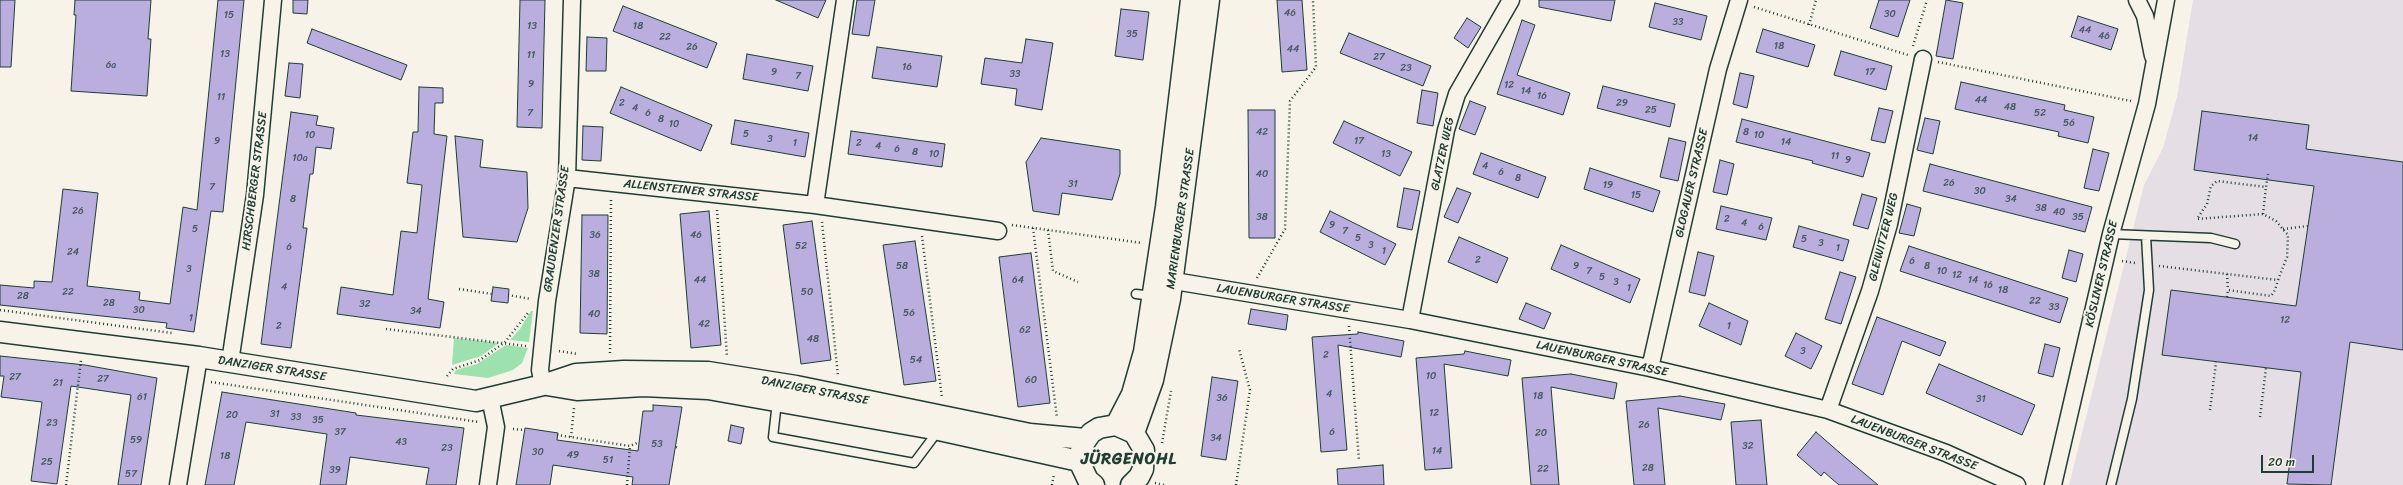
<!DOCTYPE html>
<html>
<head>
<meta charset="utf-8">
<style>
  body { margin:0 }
  #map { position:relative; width:2403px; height:485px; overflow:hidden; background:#f7f3e8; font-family:Sriracha,sans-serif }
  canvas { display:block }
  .scale { position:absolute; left:2261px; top:455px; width:53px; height:18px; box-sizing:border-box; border:2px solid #1f3d34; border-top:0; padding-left:5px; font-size:12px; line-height:14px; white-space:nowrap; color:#1f3d34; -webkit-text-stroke:3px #f7f3e8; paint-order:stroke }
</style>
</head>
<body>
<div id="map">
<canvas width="2403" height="485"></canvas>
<div class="scale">20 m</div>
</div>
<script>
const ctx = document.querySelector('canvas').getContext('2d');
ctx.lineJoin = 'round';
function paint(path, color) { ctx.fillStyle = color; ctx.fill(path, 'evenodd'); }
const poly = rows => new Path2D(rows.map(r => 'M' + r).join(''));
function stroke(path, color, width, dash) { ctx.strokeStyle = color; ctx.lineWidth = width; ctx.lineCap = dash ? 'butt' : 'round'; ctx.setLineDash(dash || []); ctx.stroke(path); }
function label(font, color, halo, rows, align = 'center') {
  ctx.font = font + ' Sriracha,sans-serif'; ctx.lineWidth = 4; ctx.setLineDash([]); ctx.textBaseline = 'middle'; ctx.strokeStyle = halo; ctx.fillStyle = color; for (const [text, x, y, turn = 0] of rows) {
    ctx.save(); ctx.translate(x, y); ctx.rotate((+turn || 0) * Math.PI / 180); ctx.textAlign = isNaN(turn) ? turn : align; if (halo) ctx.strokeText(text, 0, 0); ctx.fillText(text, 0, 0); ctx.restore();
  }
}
const built = poly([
  [2193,0,2403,0,2403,485,2069,485,2144,185,2163,148,2177,97]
]);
const green = poly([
  [531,311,533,311,529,342,510,340,520,329],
  [454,338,499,343,481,356,452,365],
  [506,345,528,348,522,363,513,370,488,378,454,374,456,370,477,364]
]);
const building = poly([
  [0,0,15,0,11,67,0,67,0,0],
  [75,0,151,0,148,39,151,39,147,96,71,91,76,15,74,15,75,0],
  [218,0,244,0,223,212,211,211,194,332,166,328,167,323,0,305,0,285,34,288,34,281,52,282,63,189,98,193,87,286,140,292,139,300,170,304,183,207,197,210,218,0],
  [293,0,308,0,307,14,293,13,293,0],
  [520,0,545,0,542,128,517,127,520,0],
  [776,0,826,0,818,18,776,0],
  [857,0,875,0,869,36,852,34,857,0],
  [1277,0,1302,0,1307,70,1282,72,1277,0],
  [1539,0,1615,0,1611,21,1539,7,1539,0],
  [1879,0,1910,0,1898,37,1870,28,1879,0],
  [1946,0,1963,3,1953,59,1936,56,1946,0],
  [1655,3,1707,16,1701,40,1649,27,1655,3],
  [623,6,717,43,707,68,613,31,623,6],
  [1121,9,1149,12,1143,60,1115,56,1121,9],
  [2078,16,2118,29,2111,50,2071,37,2078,16],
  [1467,18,1481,27,1468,48,1454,38,1467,18],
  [1522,20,1535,25,1517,75,1570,93,1563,115,1497,94,1522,20],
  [312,29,407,65,401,80,307,43,312,29],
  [1763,29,1815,45,1808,67,1756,52,1763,29],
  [1349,33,1431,66,1423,86,1340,53,1349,33],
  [587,37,607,38,606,71,586,71,587,37],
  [1026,39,1053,43,1042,110,1015,105,1017,89,981,84,985,58,1022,63,1026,39],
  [877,47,942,56,937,87,872,78,877,47],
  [1841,51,1892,66,1886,90,1834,75,1841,51],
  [747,54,813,66,808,91,743,79,747,54],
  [289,63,303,64,300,98,285,96,289,63],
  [1740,73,1754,76,1747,108,1733,104,1740,73],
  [1961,82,2065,105,2064,110,2094,117,2088,143,2058,136,2059,132,1955,109,1961,82],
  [1603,86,1675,104,1670,127,1597,108,1603,86],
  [419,87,443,88,443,103,435,103,434,134,447,136,428,299,444,302,440,328,337,314,341,287,393,295,401,231,417,233,422,185,407,183,413,132,418,132,419,87],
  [621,87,712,125,701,151,610,113,621,87],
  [1422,90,1438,93,1433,126,1417,123,1422,90],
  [1470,101,1486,107,1475,135,1459,129,1470,101],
  [1879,108,1893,111,1885,143,1871,140,1879,108],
  [1248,110,1275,110,1275,238,1249,238,1248,110],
  [2202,111,2309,125,2306,149,2403,162,2403,350,2350,342,2331,485,2287,484,2301,372,2162,355,2171,290,2296,306,2314,186,2194,170,2202,111],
  [291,112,318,116,316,125,334,128,331,149,316,147,313,174,310,174,303,228,307,228,291,348,261,344,291,112],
  [1925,118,1940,121,1933,154,1917,150,1925,118],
  [1742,119,1870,153,1863,177,1812,163,1813,161,1736,142,1742,119],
  [735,120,809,133,805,157,731,144,735,120],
  [1344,121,1412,152,1400,176,1333,143,1344,121],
  [583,126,603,127,601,161,582,160,583,126],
  [851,131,945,144,942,167,848,154,851,131],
  [455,136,483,140,480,167,527,172,528,208,517,242,463,237,455,136],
  [1041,138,1120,150,1120,174,1112,200,1062,193,1059,215,1033,211,1026,162,1041,138],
  [1669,138,1686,142,1678,181,1660,177,1669,138],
  [2093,149,2109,153,2099,191,2084,188,2093,149],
  [1481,153,1546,177,1538,198,1473,174,1481,153],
  [1720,160,1734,164,1727,195,1713,192,1720,160],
  [1930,164,2092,207,2085,232,1923,191,1930,164],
  [1590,168,1660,191,1653,212,1584,189,1590,168],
  [1404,188,1420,191,1412,230,1397,227,1404,188],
  [1457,188,1471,193,1458,223,1444,217,1457,188],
  [1862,194,1877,198,1868,229,1853,225,1862,194],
  [1907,204,1921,208,1914,236,1899,233,1907,204],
  [1721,206,1772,218,1766,240,1716,229,1721,206],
  [709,211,721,345,691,348,680,214,709,211],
  [1330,211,1396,244,1385,265,1320,232,1330,211],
  [582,215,608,215,607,334,580,333,582,215],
  [812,221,831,360,801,364,783,225,812,221],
  [1799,226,1849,240,1843,261,1793,247,1799,226],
  [1459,237,1508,258,1497,283,1448,262,1459,237],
  [915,241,936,381,904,385,883,245,915,241],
  [1561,245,1640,279,1630,303,1551,269,1561,245],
  [1909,246,2068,298,2060,323,1900,271,1909,246],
  [2069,250,2083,254,2076,282,2062,278,2069,250],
  [1698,252,1714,256,1705,296,1689,292,1698,252],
  [1031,253,1050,403,1018,407,999,257,1031,253],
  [1840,272,1856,277,1841,324,1825,319,1840,272],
  [493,287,509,289,508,303,491,301,493,287],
  [1526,303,1551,313,1544,329,1519,319,1526,303],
  [1709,303,1748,321,1741,345,1699,326,1709,303],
  [1251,309,1288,315,1286,330,1248,324,1251,309],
  [1877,317,1946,342,1940,356,1902,341,1883,395,1852,384,1877,317],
  [1358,332,1404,341,1401,357,1338,345,1347,450,1321,452,1312,337,1358,334,1358,332],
  [1796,333,1822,346,1811,369,1785,356,1796,333],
  [2045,344,2060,348,2053,377,2038,373,2045,344],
  [1465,351,1511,360,1508,376,1444,364,1452,468,1425,470,1416,358,1464,354,1465,351],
  [0,356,85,365,157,378,141,485,118,485,131,395,71,386,57,484,31,481,42,402,1,397,4,376,0,376,0,356],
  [1939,364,2035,405,2022,435,1926,393,1939,364],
  [1571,374,1617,383,1614,399,1551,387,1559,485,1531,485,1522,378,1571,374],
  [1212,377,1238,381,1226,460,1201,456,1212,377],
  [222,392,356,413,356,415,464,428,456,485,426,485,429,468,350,457,346,485,320,485,327,434,246,422,234,485,205,485,222,392],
  [1680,396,1725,404,1721,420,1658,408,1665,485,1634,485,1626,401,1680,396],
  [653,405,682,407,669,485,632,485,633,477,553,465,550,485,516,485,525,428,558,433,557,440,638,451,643,411,653,411,653,405],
  [1761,420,1767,485,1736,485,1731,422,1761,420],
  [731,425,744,428,741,444,728,441,731,425],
  [1816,432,1840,453,1878,485,1839,485,1824,472,1821,476,1797,455,1816,432],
  [1383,465,1384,485,1338,485,1337,469,1383,465]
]);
const path = poly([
  [1754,7,1908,55],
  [1809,25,1816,0],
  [1913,46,1927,0],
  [1938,62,2131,101],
  [717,210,727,357],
  [2263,214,2266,187],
  [822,222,838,376],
  [1012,225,1142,243],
  [1033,228,1057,418],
  [2283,229,2308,226],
  [1048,230,1053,271,1078,282],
  [922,236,942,398],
  [2122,261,2135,263],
  [2159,266,2278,280,2287,257,2288,235,2276,221,2263,214,2197,219,2207,204,2211,186,2217,181,2266,187,2268,174],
  [2227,274,2228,290],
  [1257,278,1285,229,1290,101,1316,67,1313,0],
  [459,289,492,294],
  [508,295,531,299],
  [2227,297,2228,290,2271,296,2275,290,2278,280],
  [0,310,172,333],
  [1349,326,1359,461],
  [386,329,526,346],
  [559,351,578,354],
  [610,353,611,199],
  [447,376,453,369,480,360,505,342,528,313],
  [211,382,479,422],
  [2210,410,2216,362],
  [2260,417,2266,368],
  [513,429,524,430],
  [557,435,630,446,639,442],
  [571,437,574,408],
  [1162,443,1171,391],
  [676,447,678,448],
  [1155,483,1164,485],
  [66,485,81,360],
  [627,485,630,446],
  [1052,485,1054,474],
  [1236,485,1250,390,1239,349]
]);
const service = poly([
  [2111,234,2211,238,2235,244],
  [1136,294,1153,296],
  [777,402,773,437,914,463,938,431],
  [2111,485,2132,399,2149,290,2146,236]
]);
const minor = poly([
  [2137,0,2145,16,2153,56],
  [567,178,815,205,845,0],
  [815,205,998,231],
  [1162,279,1410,320,1650,368,1828,410,1946,453,2017,485],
  [1410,320,1446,130,1457,94,1511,0],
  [230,362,255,195,273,0],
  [1650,368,1718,69,1739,0],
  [543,385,540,370,547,301,567,178,572,0],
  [1828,410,1870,291,1889,224,1923,59],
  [178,485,199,357],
  [488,485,496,427,490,398],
  [2053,485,2111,234,2147,104,2166,0]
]);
const tertiary = poly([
  [0,332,199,357,476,401,543,385,576,374,624,371,708,372,796,386,1030,434,1085,439],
  [547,385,577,390,643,386,708,389,939,430,1079,461],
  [1116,425,1132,394,1144,352,1166,207,1191,0],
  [1134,433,1153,380,1170,299,1209,0],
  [1094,485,1088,480,1079,461,1082,446,1091,433,1099,428,1116,425,1134,433,1144,450,1143,469,1139,477,1131,485]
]);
const numberNames = [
  ["46",1290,13],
  ["30",1890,14],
  ["15",229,15],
  ["33",1678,22],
  ["13",532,26],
  ["18",638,26],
  ["44",2085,30],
  ["35",1132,34],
  ["46",2104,36],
  ["22",665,37],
  ["18",1779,46],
  ["26",692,47],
  ["44",1293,49],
  ["13",225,54],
  ["11",531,55],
  ["27",1379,57],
  ["6a",111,65],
  ["16",907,67],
  ["23",1406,68],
  ["9",774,72],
  ["17",1870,72],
  ["33",1015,74],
  ["7",798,76],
  ["9",531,84],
  ["12",1509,85],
  ["14",1526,91],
  ["16",1542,96],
  ["11",221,97],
  ["44",1981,100],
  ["2",622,103],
  ["29",1622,103],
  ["48",2010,107],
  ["4",635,108],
  ["25",1651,110],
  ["7",530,113],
  ["6",648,113],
  ["52",2040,113],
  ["8",661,119],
  ["56",2069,123],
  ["10",674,124],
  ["42",1262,132],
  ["8",1746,132],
  ["5",746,134],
  ["10",310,135],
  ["10",1759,135],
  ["14",2253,138],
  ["3",770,139],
  ["9",217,141],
  ["17",1359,141],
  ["14",1786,142],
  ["1",795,143],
  ["2",859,143],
  ["4",878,146],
  ["6",897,149],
  ["8",915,152],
  ["10",934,154],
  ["13",1386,154],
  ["11",1835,156],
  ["10a",300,158],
  ["9",1848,160],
  ["4",1485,166],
  ["6",1501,172],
  ["40",1262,174],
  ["8",1518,178],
  ["26",1949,183],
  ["31",1073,184],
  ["19",1608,185],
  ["7",212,187],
  ["30",1980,191],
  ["15",1636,195],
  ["8",293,199],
  ["34",2011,199],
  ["38",2041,208],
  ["26",78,211],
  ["40",2059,212],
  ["38",1262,217],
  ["35",2078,217],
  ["2",1727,219],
  ["4",1744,223],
  ["9",1332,225],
  ["6",1761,227],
  ["5",195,229],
  ["7",1345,231],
  ["36",595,235],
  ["46",696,235],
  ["5",1358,238],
  ["5",1804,239],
  ["3",1821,243],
  ["3",1371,245],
  ["52",801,246],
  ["6",289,247],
  ["1",1838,248],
  ["1",1384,251],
  ["24",73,252],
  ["2",1478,260],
  ["6",1912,261],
  ["58",902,266],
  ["9",1576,266],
  ["8",1927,266],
  ["3",189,269],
  ["7",1589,271],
  ["10",1942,271],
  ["38",594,274],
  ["12",1957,275],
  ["5",1602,277],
  ["44",700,280],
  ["64",1018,280],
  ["14",1973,280],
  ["3",1616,282],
  ["16",1988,285],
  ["4",284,287],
  ["1",1629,288],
  ["18",2003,290],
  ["22",68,292],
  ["50",807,292],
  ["28",23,296],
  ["22",2035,301],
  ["28",109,303],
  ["32",365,304],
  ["33",2054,307],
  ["30",139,310],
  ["34",416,311],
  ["56",909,313],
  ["40",594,314],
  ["1",191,318],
  ["12",2285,320],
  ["42",704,324],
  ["2",279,326],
  ["1",1729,326],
  ["62",1025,330],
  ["48",813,339],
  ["3",1803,351],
  ["2",1326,355],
  ["54",916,360],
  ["10",1431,376],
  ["27",15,377],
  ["27",103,379],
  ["60",1031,380],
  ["21",58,383],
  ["4",1329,394],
  ["18",1538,396],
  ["61",142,397],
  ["36",1222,398],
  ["31",1981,399],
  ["12",1434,413],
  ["31",275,414],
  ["20",232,415],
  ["33",296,417],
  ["35",318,420],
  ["23",52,423],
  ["26",1644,425],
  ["37",340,432],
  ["6",1332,432],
  ["20",1541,433],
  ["34",1216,438],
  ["59",136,440],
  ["43",401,442],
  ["53",657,444],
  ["32",1748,446],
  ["23",447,448],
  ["14",1437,451],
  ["30",538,452],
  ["49",573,455],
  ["18",225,456],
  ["51",608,460],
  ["25",47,462],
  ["28",1648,468],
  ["22",1543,469],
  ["39",335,470],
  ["57",131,474]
];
const streetNames = [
  ["GLATZER WEG",1443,154,-78],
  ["HIRSCHBERGER STRASSE",255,181,-83],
  ["GLOGAUER STRASSE",1692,183,-77],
  ["ALLENSTEINER STRASSE",691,191,6],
  ["MARIENBURGER STRASSE",1181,219,-82],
  ["GRAUDENZER STRASSE",557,229,-82],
  ["GLEIWITZER WEG",1884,237,-76],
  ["KÖSLINER STRASSE",2102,274,-77],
  ["LAUENBURGER STRASSE",1283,299,9],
  ["LAUENBURGER STRASSE",1602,359,12],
  ["DANZIGER STRASSE",272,369,9],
  ["DANZIGER STRASSE",815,391,11],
  ["LAUENBURGER STRASSE",1914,443,21]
];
const districtNames = [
  ["JÜRGENOHL",1129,460]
];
paint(built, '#e5dee5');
paint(green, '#9de2ae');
paint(building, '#baaedf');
stroke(building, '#1f3d34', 1);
stroke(service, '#1f3d34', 11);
stroke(minor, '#1f3d34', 19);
stroke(tertiary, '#1f3d34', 23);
stroke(path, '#1f3d34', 2.5, [1, 3]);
stroke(service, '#f7f3e8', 8);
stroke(minor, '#f7f3e8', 16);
stroke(tertiary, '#f7f3e8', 20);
label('10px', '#46595f', null, numberNames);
label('12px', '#1f3d34', '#f7f3e8', streetNames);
ctx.letterSpacing = '1px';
label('bold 16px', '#1f3d34', '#f7f3e8', districtNames);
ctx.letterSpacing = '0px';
</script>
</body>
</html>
